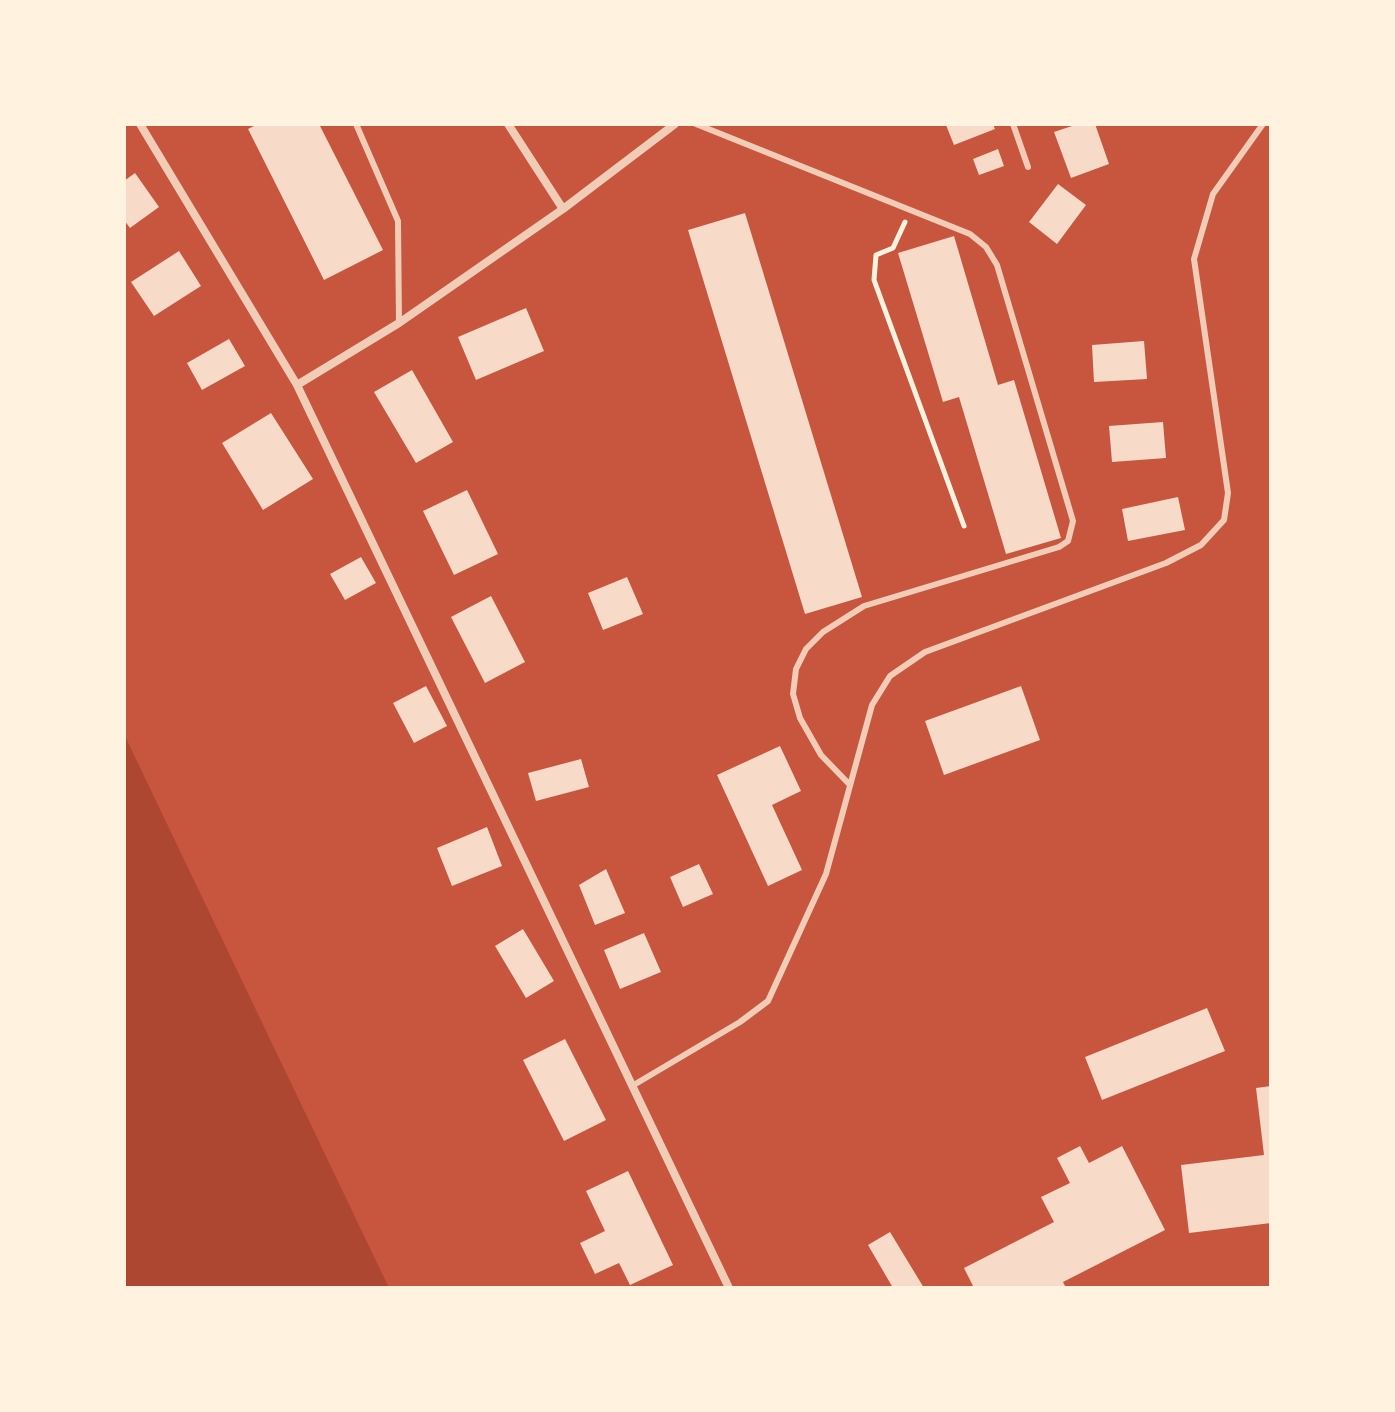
<!DOCTYPE html>
<html>
<head>
<meta charset="utf-8">
<style>
  body { margin:0 }
  #map { position:relative; width:1395px; height:1412px; overflow:hidden; background:#c8553d; font-family:Mulish,sans-serif }
  canvas { display:block }
  .frame { position:absolute; inset:0; border:126px solid #fff3e0; pointer-events:none }
</style>
</head>
<body>
<div id="map">
<canvas width="1395" height="1412"></canvas>
<div class="frame"></div>
</div>
<script>
const ctx = document.querySelector('canvas').getContext('2d');
ctx.lineJoin = 'round';
function paint(path, color) { ctx.fillStyle = color; ctx.fill(path, 'evenodd'); }
const poly = rows => new Path2D(rows.map(r => 'M' + r).join(''));
function stroke(path, color, width, dash) { ctx.strokeStyle = color; ctx.lineWidth = width; ctx.lineCap = dash ? 'butt' : 'round'; ctx.setLineDash(dash || []); ctx.stroke(path); }
const green = poly([
  [124,734,389,1288,124,1288]
]);
const building = poly([
  [258,124,319,124,383,250,324,280,248,129],
  [993,124,995,129,954,145,946,125],
  [1078,124,1095,124,1109,164,1071,178,1054,132],
  [998,149,1004,166,979,175,973,159],
  [135,173,159,207,130,228,124,220,124,181],
  [1058,184,1086,205,1057,244,1029,222],
  [745,213,862,597,805,614,688,230],
  [954,236,998,385,1014,380,1061,538,1006,554,959,397,943,402,898,253],
  [179,251,201,286,154,316,131,282],
  [526,308,544,351,476,380,458,337],
  [229,339,245,366,202,390,187,363],
  [1144,341,1147,379,1094,382,1092,345],
  [412,370,453,442,416,463,374,392],
  [271,413,313,479,263,510,222,443],
  [1163,422,1166,458,1112,462,1109,426],
  [467,490,498,554,454,575,423,511],
  [1178,497,1185,530,1128,541,1122,509],
  [361,557,376,583,345,600,330,574],
  [627,577,643,614,603,630,588,593],
  [491,596,525,662,485,683,451,617],
  [426,686,447,726,414,743,393,703],
  [1021,686,1040,740,944,775,925,721],
  [780,746,801,791,772,805,802,870,768,886,717,775],
  [581,759,589,787,536,801,528,773],
  [487,827,502,866,452,886,437,848],
  [699,864,713,894,683,907,670,877],
  [606,869,625,913,595,925,579,885],
  [523,929,554,981,526,998,495,946],
  [644,933,661,972,620,989,604,950],
  [1207,1008,1225,1051,1102,1100,1085,1057],
  [565,1039,606,1120,564,1141,523,1060],
  [1271,1086,1271,1223,1189,1233,1181,1165,1264,1155,1256,1088],
  [1080,1146,1089,1163,1122,1146,1165,1230,1063,1282,1066,1288,974,1288,964,1268,1054,1222,1041,1197,1070,1183,1057,1158],
  [628,1171,673,1265,630,1285,619,1263,595,1274,580,1243,605,1231,586,1191],
  [890,1232,924,1288,893,1288,868,1245]
]);
const path = poly([
  [905,222,893,248,876,255,874,280,964,526]
]);
const service = poly([
  [356,124,398,221,399,323],
  [696,124,970,234,986,247,997,265,1073,521,1068,541,1059,547,864,606,823,632,806,649,796,669,793,694,800,718,821,755,850,785],
  [1013,124,1028,167],
  [632,1086,740,1022,768,1001,826,874,872,705,890,676,925,652,1166,563,1201,545,1224,520,1228,493,1194,259,1213,194,1263,124]
]);
const minor = poly([
  [140,124,297,385,729,1288],
  [508,124,563,209],
  [297,385,399,323,563,209,675,124]
]);
paint(green, '#ae4732');
paint(building, '#f7dbc8');
stroke(path, '#fff3e0', 5);
stroke(service, '#f1ccb7', 6);
stroke(minor, '#f1ccb7', 8);
</script>
</body>
</html>
